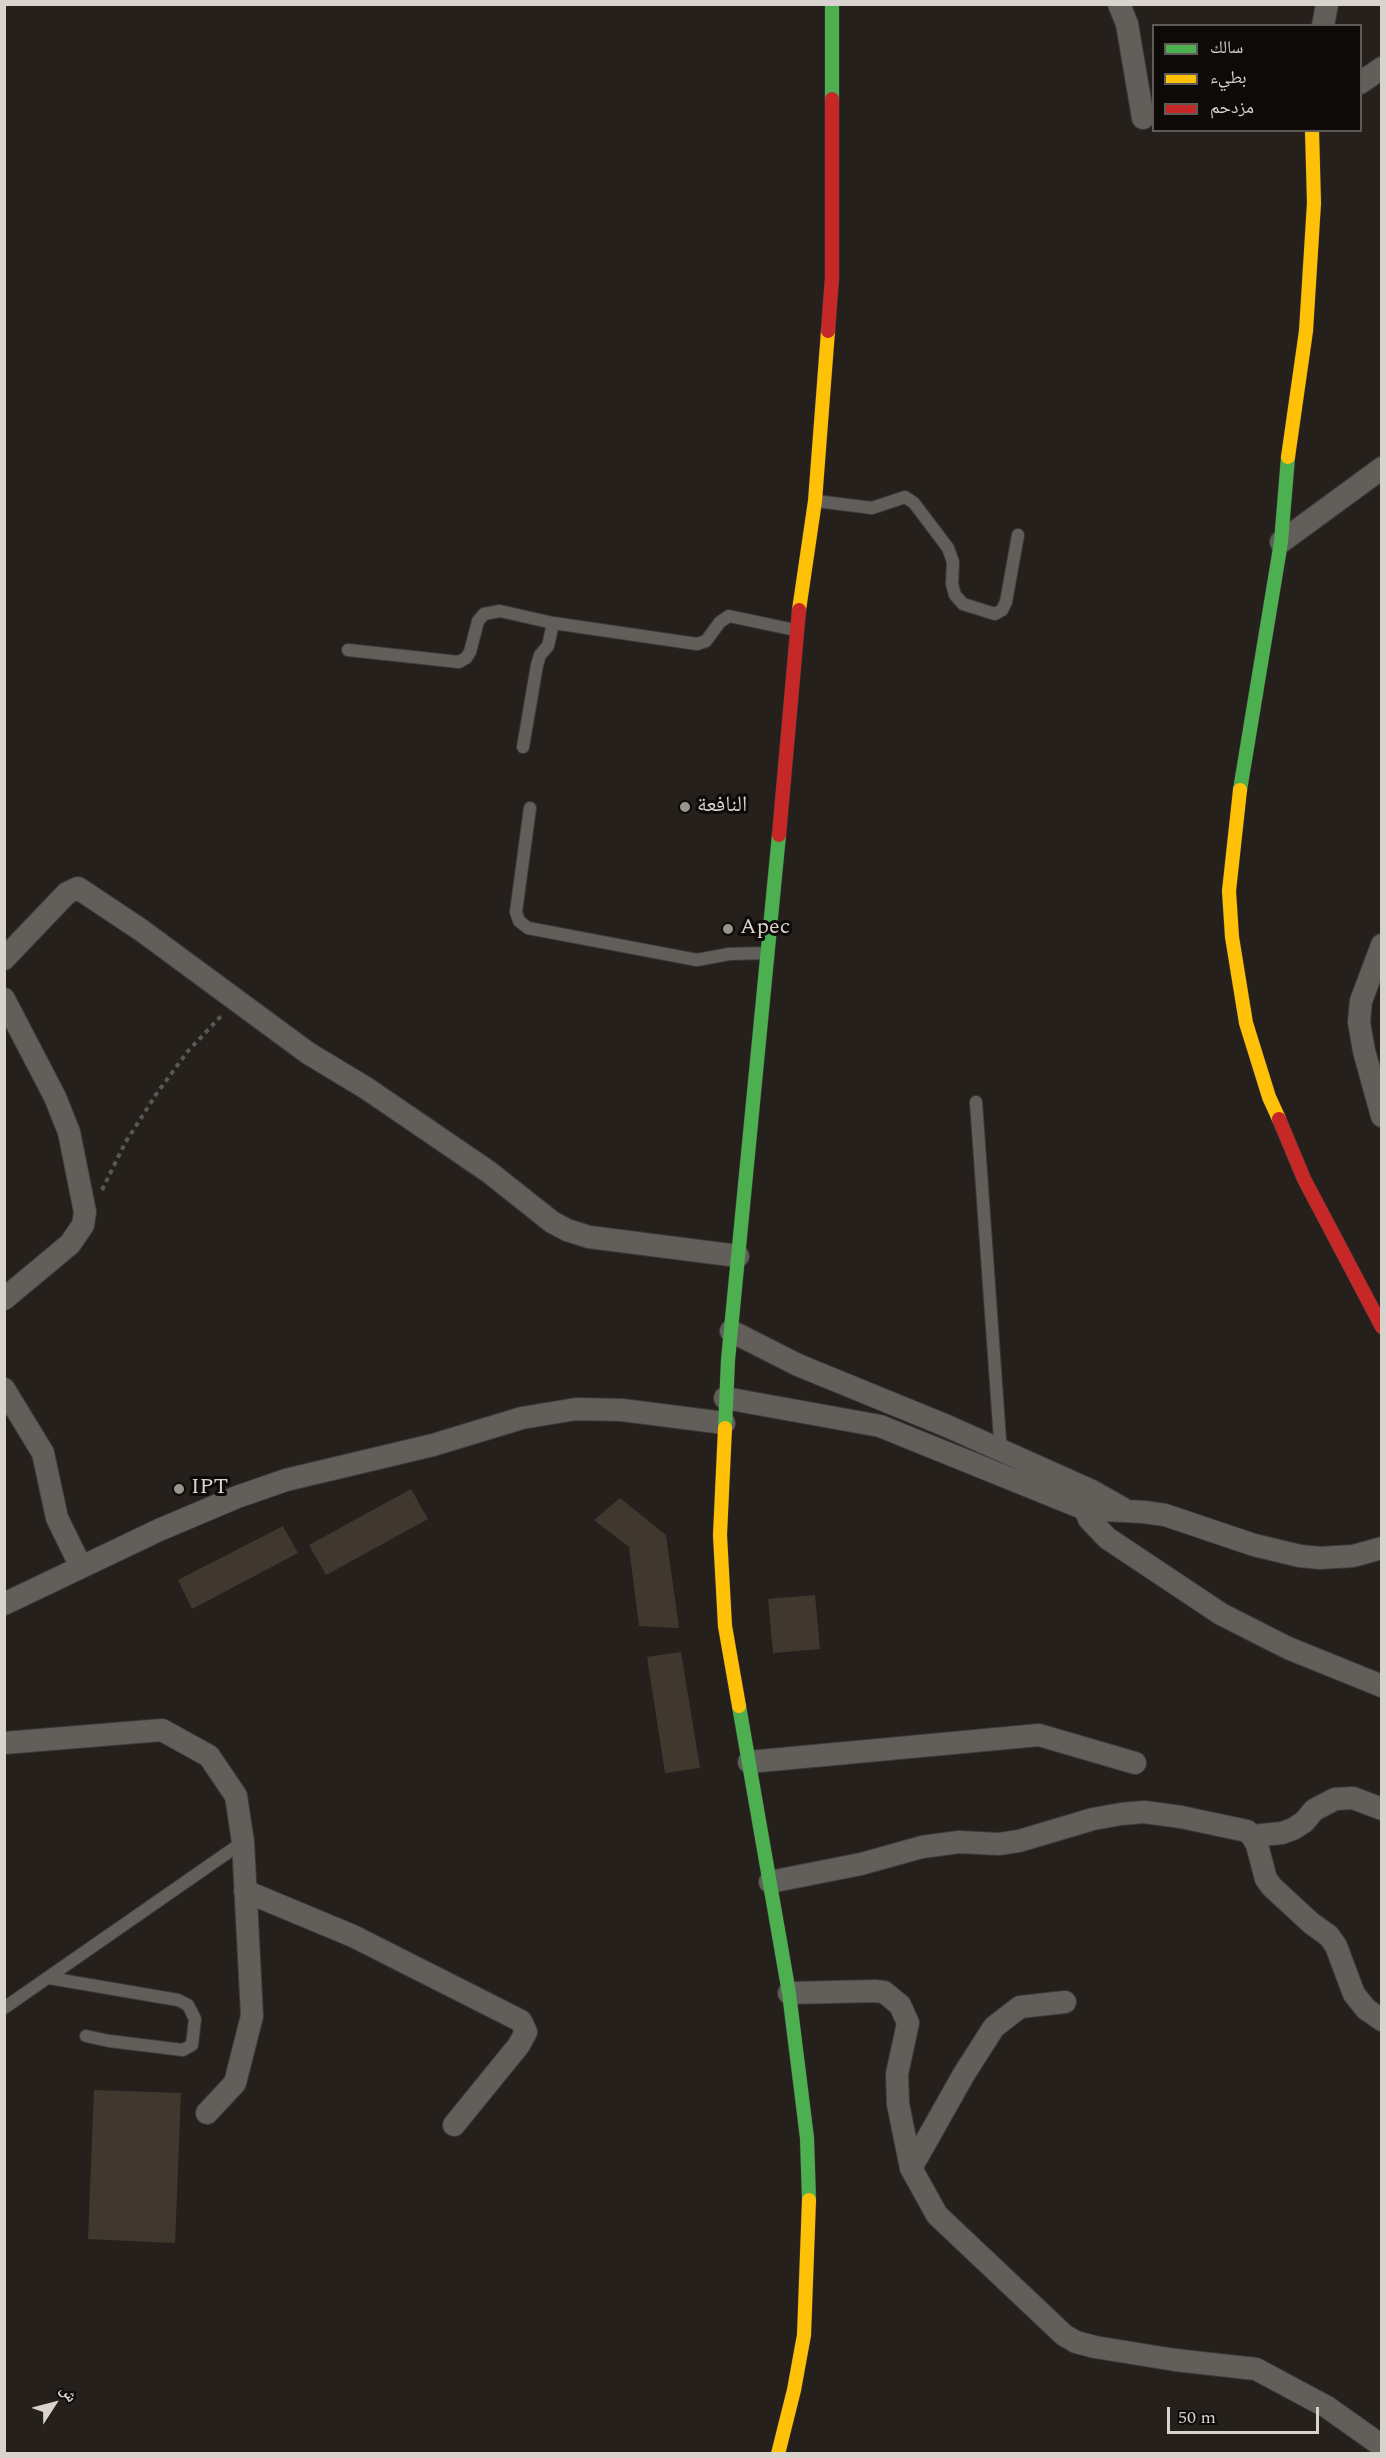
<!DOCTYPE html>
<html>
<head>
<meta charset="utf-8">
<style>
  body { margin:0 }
  #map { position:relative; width:1386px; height:2458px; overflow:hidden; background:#25201b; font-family:Spectral,"Noto Naskh Arabic",serif }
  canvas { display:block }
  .frame { position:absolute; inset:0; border:6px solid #d9d3cd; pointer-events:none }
  .legend { position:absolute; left:1152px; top:24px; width:210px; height:108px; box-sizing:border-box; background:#0e0a07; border:2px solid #5f5a56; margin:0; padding:8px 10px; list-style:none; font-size:18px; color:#d9d3cd }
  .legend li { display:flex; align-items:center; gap:12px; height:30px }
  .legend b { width:30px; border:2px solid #5f5a56 }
  .north { position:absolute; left:24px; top:2374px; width:60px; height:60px; -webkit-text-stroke:4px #0e0a07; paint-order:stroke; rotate:54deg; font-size:16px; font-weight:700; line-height:24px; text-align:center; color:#d9d3cd }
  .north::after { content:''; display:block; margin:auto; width:21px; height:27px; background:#d9d3cd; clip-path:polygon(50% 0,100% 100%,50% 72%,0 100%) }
  .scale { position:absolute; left:1167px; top:2407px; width:152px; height:27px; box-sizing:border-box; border:3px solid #d9d3cd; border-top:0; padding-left:8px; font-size:18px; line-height:21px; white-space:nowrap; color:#d9d3cd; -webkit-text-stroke:4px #0e0a07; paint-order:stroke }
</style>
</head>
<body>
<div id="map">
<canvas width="1386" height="2458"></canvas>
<div class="frame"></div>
<ul class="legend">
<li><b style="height:8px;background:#4caf50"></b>سالك</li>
<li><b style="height:8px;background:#ffc107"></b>بطيء</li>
<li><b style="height:8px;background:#c62828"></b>مزدحم</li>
</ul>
<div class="north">ش</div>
<div class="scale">50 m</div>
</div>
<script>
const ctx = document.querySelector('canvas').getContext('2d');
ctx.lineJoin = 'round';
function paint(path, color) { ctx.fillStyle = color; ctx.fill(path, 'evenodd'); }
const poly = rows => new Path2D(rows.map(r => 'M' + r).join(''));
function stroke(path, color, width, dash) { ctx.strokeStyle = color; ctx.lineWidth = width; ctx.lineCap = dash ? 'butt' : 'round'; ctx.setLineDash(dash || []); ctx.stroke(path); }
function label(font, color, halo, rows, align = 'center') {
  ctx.font = font + ' Spectral,"Noto Naskh Arabic",serif'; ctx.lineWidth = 6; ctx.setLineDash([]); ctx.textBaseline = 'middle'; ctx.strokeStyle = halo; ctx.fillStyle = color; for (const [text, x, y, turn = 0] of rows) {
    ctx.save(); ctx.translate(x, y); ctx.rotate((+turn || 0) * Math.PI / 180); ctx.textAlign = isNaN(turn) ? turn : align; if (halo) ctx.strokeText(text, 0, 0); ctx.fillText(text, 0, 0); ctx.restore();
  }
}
const building = poly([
  [411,1489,428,1519,326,1575,309,1545],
  [620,1498,666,1535,679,1628,639,1626,629,1547,594,1520],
  [283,1526,298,1553,192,1609,178,1580],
  [815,1595,820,1649,773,1653,768,1599],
  [681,1652,700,1768,665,1773,647,1657],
  [94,2090,181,2093,175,2243,88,2239]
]);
const path = poly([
  [102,1190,125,1143,157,1093,188,1051,223,1014]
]);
const lane = poly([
  [816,501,872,508,905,497,914,503,948,548,953,562,952,584,955,595,963,604,995,614,1002,610,1006,602,1018,535],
  [348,650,459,662,466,658,470,652,478,621,484,614,500,611,553,623,697,644,706,641,720,622,729,616,795,630],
  [523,747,537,665,540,655,548,646,553,623],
  [530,808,516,912,519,921,528,928,697,960,729,954,768,953],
  [976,1102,1001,1454],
  [49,1978,178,2000,188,2005,195,2019,192,2045,183,2050,109,2041,86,2036],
  [4,2008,243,1842]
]);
const street = poly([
  [1119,4,1127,24,1143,118],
  [1323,26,1327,4],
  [1360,83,1382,68],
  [1281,542,1382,468],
  [1382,945,1361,1001,1359,1022,1364,1051,1382,1116],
  [4,959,67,893,78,888,141,930,308,1053,366,1088,489,1172,552,1222,567,1230,589,1237,738,1256],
  [4,999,55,1097,69,1132,85,1212,83,1225,70,1244,4,1299],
  [731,1331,798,1365,947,1426,1092,1491,1122,1508],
  [4,1389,43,1453,57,1518,81,1567],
  [725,1398,880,1426,1085,1509,1144,1512,1165,1515,1254,1545,1300,1556,1320,1558,1353,1556,1382,1548],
  [1089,1498,1085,1509,1089,1519,1107,1538,1221,1614,1288,1648,1382,1686],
  [4,1604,159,1530,237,1497,286,1480,433,1445,522,1418,576,1409,622,1410,724,1423],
  [4,1743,162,1730,209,1756,236,1796,243,1842,252,2016,235,2083,207,2113],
  [749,1762,1039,1735,1135,1763],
  [1252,1836,1282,1833,1293,1829,1304,1822,1314,1810,1335,1799,1353,1798,1382,1809],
  [770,1882,861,1864,922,1847,959,1842,999,1844,1019,1841,1093,1819,1121,1814,1144,1812,1181,1817,1247,1831,1252,1836,1257,1845,1266,1879,1272,1887,1311,1923,1329,1936,1336,1946,1354,1994,1366,2009,1382,2020],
  [245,1891,353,1936,521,2021,526,2032,519,2045,454,2125],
  [789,1993,875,1991,884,1992,900,2005,908,2023,897,2074,898,2104,911,2168,937,2215,1064,2335,1076,2342,1095,2347,1175,2360,1256,2369,1327,2407,1382,2446],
  [911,2168,964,2074,994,2027,1020,2007,1065,2002]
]);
const fast = poly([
  [832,4,832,99],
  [1240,790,1281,542,1288,457],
  [725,1428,728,1360,779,835],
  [739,1706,789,1993,807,2138,809,2200]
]);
const slow = poly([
  [1288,457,1306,331,1314,203,1312,130],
  [799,610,815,501,828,331],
  [1240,790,1229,891,1232,937,1246,1023,1269,1097,1279,1119],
  [725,1428,720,1535,725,1626,739,1706],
  [778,2454,794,2390,804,2335,809,2200]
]);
const jam = poly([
  [828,331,832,278,832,99],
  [779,835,799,610],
  [1279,1119,1304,1179,1382,1327]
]);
const markers = [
  [685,807,6,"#9a948f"],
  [728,929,6,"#9a948f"],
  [179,1489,6,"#9a948f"]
];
const poiNames = [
  ["النافعة",697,807],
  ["Apec",740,929],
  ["IPT",191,1489]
];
paint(building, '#40382f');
stroke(lane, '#3f3a37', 14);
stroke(street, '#3f3a37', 24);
stroke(fast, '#3f3a37', 15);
stroke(slow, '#3f3a37', 15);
stroke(jam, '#3f3a37', 15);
stroke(path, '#5b5753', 4, [4.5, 4.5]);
stroke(lane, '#625e5a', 12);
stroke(street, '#625e5a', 22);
stroke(fast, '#4caf50', 14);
stroke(slow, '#ffc107', 14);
stroke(jam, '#c62828', 14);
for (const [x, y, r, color] of markers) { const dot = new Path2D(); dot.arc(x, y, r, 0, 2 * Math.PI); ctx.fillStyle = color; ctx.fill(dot); stroke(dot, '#0e0a07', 2); }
label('22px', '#d9d3cd', '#0e0a07', poiNames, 'left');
</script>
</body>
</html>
